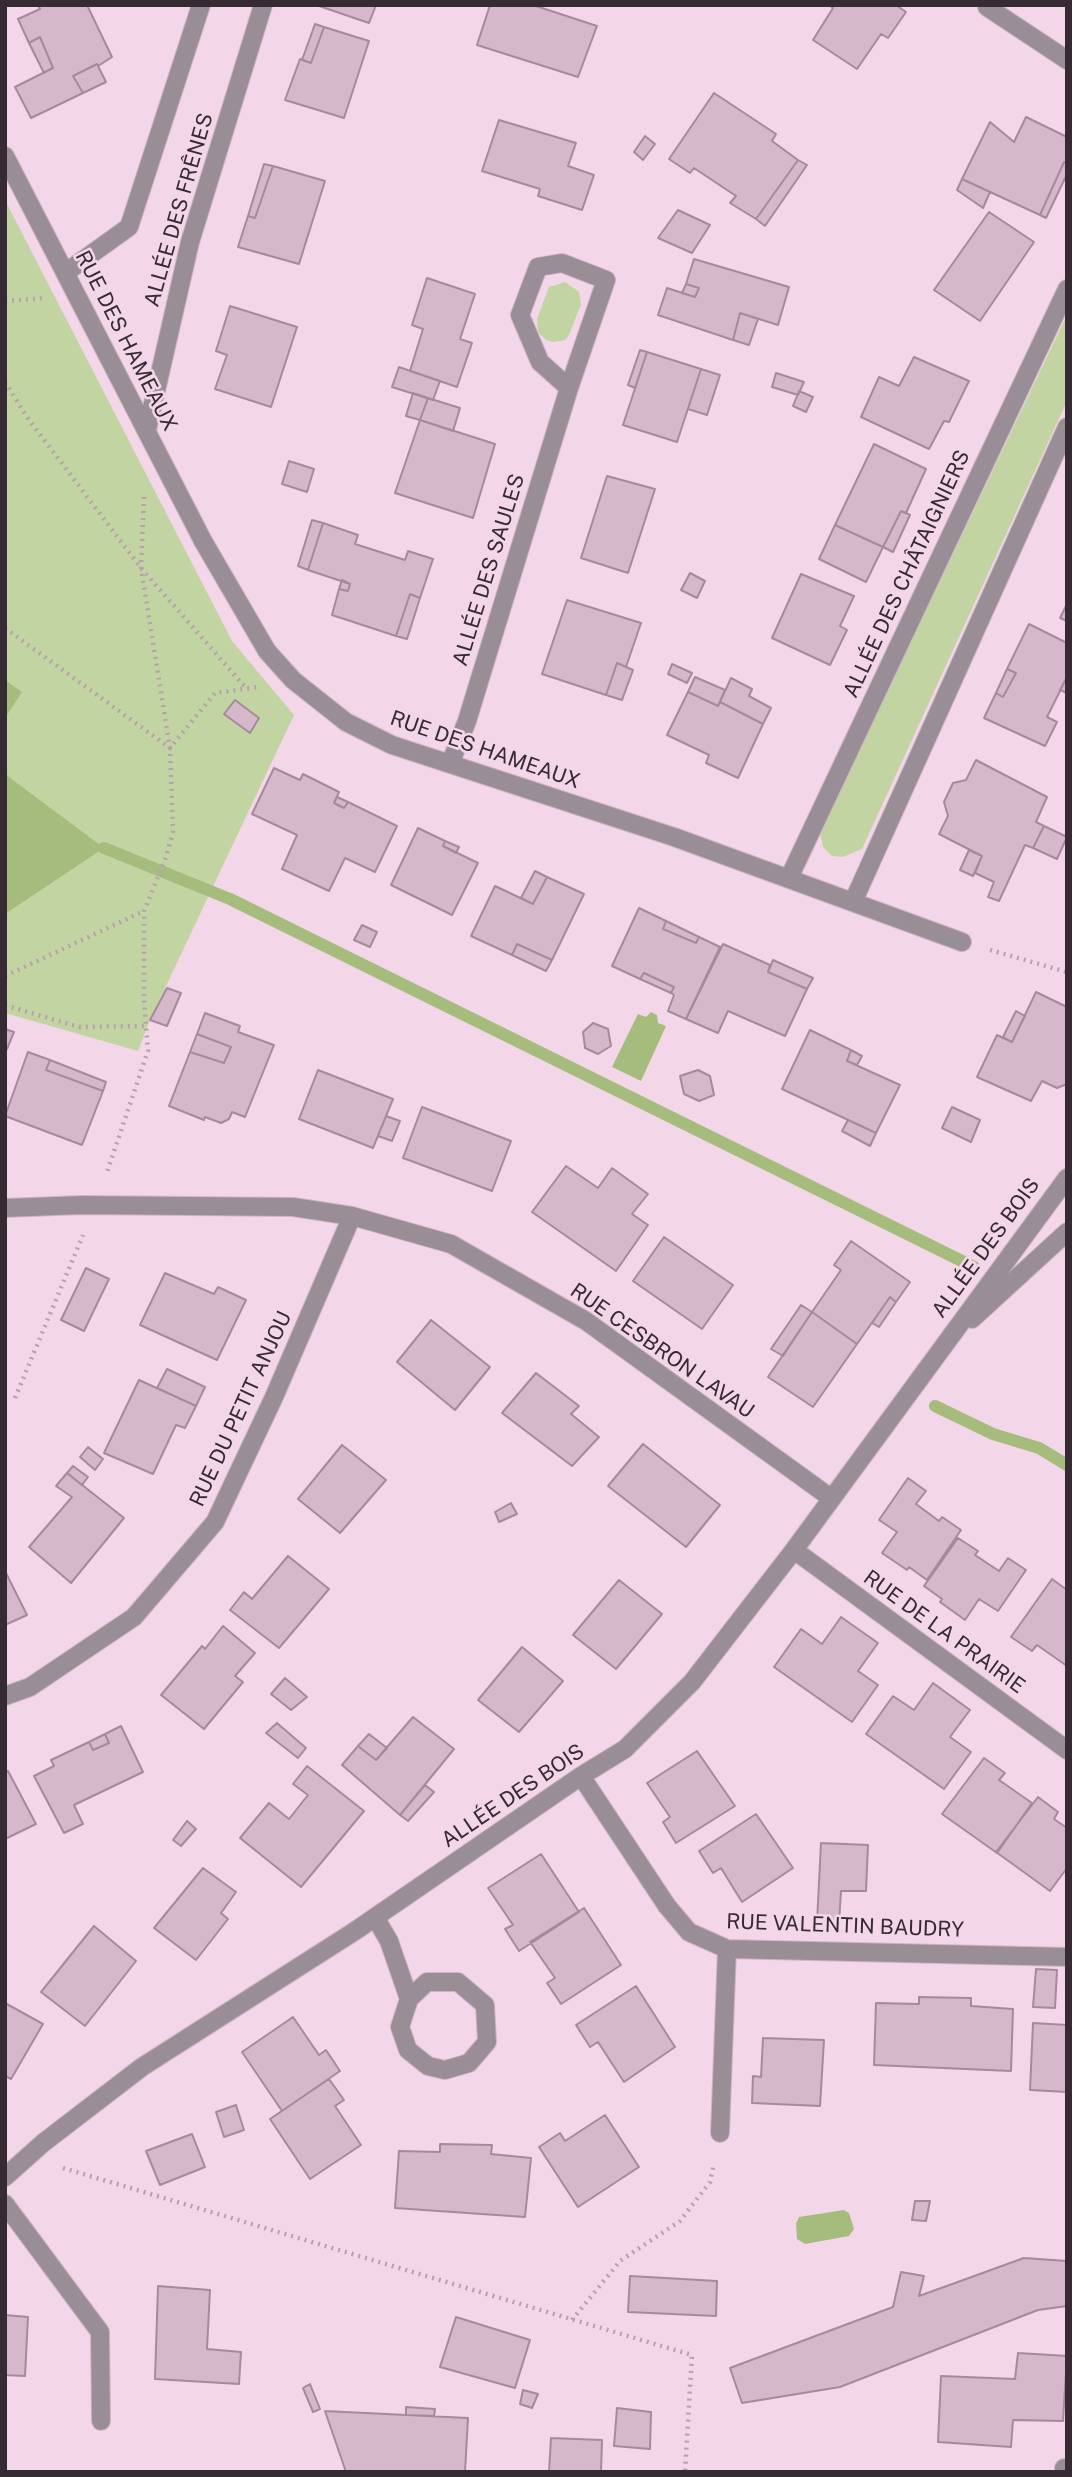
<!DOCTYPE html>
<html>
<head>
<meta charset="utf-8">
<style>
  body { margin:0 }
  #map { position:relative; width:1072px; height:2477px; overflow:hidden; background:#f4d6e9; font-family:"Public Sans",sans-serif }
  canvas { display:block }
  .frame { position:absolute; inset:0; border:7px solid #362b32; pointer-events:none }
</style>
</head>
<body>
<div id="map">
<canvas width="1072" height="2477"></canvas>
<div class="frame"></div>
</div>
<script>
const ctx = document.querySelector('canvas').getContext('2d');
ctx.lineJoin = 'round';
function paint(path, color) { ctx.fillStyle = color; ctx.fill(path, 'evenodd'); }
const poly = rows => new Path2D(rows.map(r => 'M' + r).join(''));
function stroke(path, color, width, dash) { ctx.strokeStyle = color; ctx.lineWidth = width; ctx.lineCap = dash ? 'butt' : 'round'; ctx.setLineDash(dash || []); ctx.stroke(path); }
function label(font, color, halo, rows, align = 'center') {
  ctx.font = font + ' "Public Sans",sans-serif'; ctx.lineWidth = 5; ctx.setLineDash([]); ctx.textBaseline = 'middle'; ctx.strokeStyle = halo; ctx.fillStyle = color; for (const [text, x, y, turn = 0] of rows) {
    ctx.save(); ctx.translate(x, y); ctx.rotate((+turn || 0) * Math.PI / 180); ctx.textAlign = isNaN(turn) ? turn : align; if (halo) ctx.strokeText(text, 0, 0); ctx.fillText(text, 0, 0); ctx.restore();
  }
}
const green = poly([
  [5,200,232,641,294,715,150,1020,138,1051,5,1013],
  [565,282,579,292,581,304,569,335,565,340,553,342,546,340,538,332,537,319,549,287],
  [1067,315,1067,401,862,849,843,857,832,856,823,847,820,832]
]);
const water = poly([
  [5,680,22,692,5,718],
  [5,774,104,848,5,914],
  [651,1012,657,1015,658,1023,666,1026,641,1081,612,1067,638,1014,646,1017],
  [844,2210,849,2213,854,2229,849,2236,805,2244,797,2239,796,2224,799,2217]
]);
const stream = poly([
  [104,848,230,899,974,1267],
  [935,1406,993,1434,1039,1448,1067,1465]
]);
const building = poly([
  [38,5,87,5,112,57,98,66,97,64,73,76,83,93,31,118,15,87,53,68,40,37,29,43,18,19,40,9,38,5],
  [316,5,376,5,369,23,316,5],
  [490,5,533,5,597,26,578,77,477,45,490,5],
  [829,5,896,5,906,12,888,38,881,34,857,69,813,40,833,8,829,5],
  [315,24,324,27,311,63,302,60,315,24],
  [324,27,369,41,344,118,285,100,300,59,311,63,324,27],
  [40,37,53,68,44,73,29,43,40,37],
  [97,64,106,82,83,93,73,76,97,64],
  [714,93,776,134,772,141,798,160,756,219,730,203,736,196,694,168,690,173,669,159,714,93],
  [1026,117,1067,137,1067,163,1064,162,1040,215,962,179,990,122,1014,142,1026,117],
  [499,120,576,143,568,166,594,175,582,210,538,196,540,189,482,171,499,120],
  [645,136,655,144,643,160,634,152,645,136],
  [798,160,807,165,765,226,756,219,798,160],
  [1064,162,1067,163,1067,174,1046,218,1040,215,1064,162],
  [264,164,273,166,255,218,248,216,264,164],
  [273,166,325,181,299,264,238,247,248,216,255,218,273,166],
  [962,179,990,192,983,208,957,190,962,179],
  [678,210,710,225,692,253,658,238,678,210],
  [989,212,1034,242,980,321,934,290,989,212],
  [694,259,789,287,778,325,740,313,733,340,658,315,667,288,695,297,699,288,686,284,694,259],
  [427,278,475,294,460,339,472,343,457,387,410,371,423,329,412,325,427,278],
  [686,284,699,288,695,297,682,293,686,284],
  [230,306,297,327,271,407,215,389,227,355,216,351,230,306],
  [740,313,758,319,749,345,733,340,740,313],
  [640,350,647,352,635,388,628,385,640,350],
  [647,352,701,369,677,442,623,425,647,352],
  [914,357,969,381,949,422,944,421,929,449,861,417,879,377,899,386,914,357],
  [399,367,440,381,433,400,392,387,399,367],
  [701,369,720,375,707,415,688,409,701,369],
  [776,373,804,382,798,395,772,387,776,373],
  [799,391,813,397,806,412,793,406,799,391],
  [413,393,428,398,420,420,406,416,413,393],
  [428,398,460,408,453,431,420,420,428,398],
  [420,420,495,444,473,518,395,493,420,420],
  [874,444,926,469,906,513,901,511,883,547,835,525,874,444],
  [289,461,314,469,307,492,282,484,289,461],
  [607,476,655,489,628,573,581,558,607,476],
  [901,511,910,515,893,552,883,547,901,511],
  [312,520,323,523,308,570,298,566,312,520],
  [323,523,358,535,355,544,405,560,408,551,433,559,420,598,410,594,396,636,332,615,339,589,348,591,350,584,308,570,323,523],
  [835,525,883,547,866,582,819,559,835,525],
  [690,573,705,581,697,598,681,590,690,573],
  [801,574,854,596,840,626,847,630,830,665,772,638,801,574],
  [342,580,350,584,348,591,339,589,342,580],
  [410,594,420,598,407,639,396,636,410,594],
  [567,600,641,623,626,667,617,663,606,695,542,674,567,600],
  [1067,604,1067,621,1060,618,1067,604],
  [1029,624,1067,643,1067,677,1047,717,1057,722,1045,746,984,718,996,693,1003,697,1016,673,1007,669,1029,624],
  [617,663,633,670,622,700,606,695,617,663],
  [672,664,692,673,687,683,668,674,672,664],
  [1007,669,1016,673,1003,697,996,693,1007,669],
  [695,677,725,690,718,706,688,692,695,677],
  [1067,677,1067,693,1060,690,1067,677],
  [731,678,752,689,749,696,771,708,763,724,720,702,731,678],
  [688,692,718,706,720,702,763,724,738,778,706,763,709,755,667,735,688,692],
  [235,700,259,718,250,733,224,714,235,700],
  [976,760,1047,797,1036,822,1044,826,1033,848,1025,845,999,901,988,897,994,882,975,873,982,856,939,834,948,816,944,802,953,783,966,780,976,760],
  [274,768,300,780,303,774,339,792,334,803,344,808,348,802,397,826,375,872,345,858,329,891,282,869,297,835,252,814,274,768],
  [337,797,348,802,344,808,334,803,337,797],
  [1044,826,1067,837,1057,859,1033,848,1044,826],
  [418,828,445,841,443,846,478,863,452,915,391,885,418,828],
  [445,841,459,847,456,853,443,846,445,841],
  [969,850,982,856,973,876,960,870,969,850],
  [535,871,547,877,533,904,521,898,535,871],
  [547,877,584,894,552,960,517,944,512,955,471,936,495,886,533,904,547,877],
  [639,908,666,921,663,929,696,943,699,937,720,947,686,1019,668,1011,674,995,671,993,674,987,644,973,640,979,612,966,639,908],
  [666,921,699,937,696,943,663,929,666,921],
  [362,925,377,932,370,947,354,940,362,925],
  [517,944,552,960,546,971,512,955,517,944],
  [723,944,770,965,768,972,807,989,785,1036,728,1011,718,1033,686,1019,723,944],
  [773,960,813,978,807,989,768,972,773,960],
  [644,973,674,987,671,993,640,979,644,973],
  [167,988,181,993,167,1026,150,1020,167,988],
  [1036,992,1067,1007,1067,1084,1057,1088,1042,1081,1031,1101,977,1077,997,1035,1012,1042,1036,992],
  [1016,1011,1025,1016,1012,1042,1003,1037,1016,1011],
  [205,1013,240,1026,238,1032,274,1045,245,1117,232,1112,229,1119,221,1123,205,1117,204,1120,169,1106,190,1052,224,1063,231,1047,197,1034,205,1013],
  [593,1023,608,1029,611,1046,598,1054,585,1048,583,1032,593,1023],
  [5,1029,14,1032,7,1049,5,1048,5,1029],
  [810,1030,851,1050,847,1061,900,1085,876,1133,782,1089,810,1030],
  [197,1034,231,1047,224,1063,190,1052,197,1034],
  [851,1050,862,1056,857,1065,847,1061,851,1050],
  [28,1052,50,1060,46,1070,103,1091,82,1145,5,1116,28,1052],
  [50,1060,106,1082,103,1091,46,1070,50,1060],
  [318,1070,393,1099,373,1148,299,1119,318,1070],
  [698,1070,710,1076,714,1095,699,1101,684,1094,680,1076,698,1070],
  [422,1107,511,1141,492,1191,403,1158,422,1107],
  [952,1107,980,1120,971,1142,942,1128,952,1107],
  [386,1116,400,1121,392,1141,378,1136,386,1116],
  [848,1120,876,1133,870,1146,842,1131,848,1120],
  [566,1166,598,1188,612,1168,648,1194,632,1214,648,1225,616,1271,532,1212,566,1166],
  [664,1237,733,1285,702,1329,633,1281,664,1237],
  [851,1241,910,1282,896,1302,890,1297,857,1344,812,1312,841,1270,834,1265,851,1241],
  [86,1268,109,1279,84,1331,61,1320,86,1268],
  [165,1273,214,1294,218,1287,246,1300,217,1360,140,1325,165,1273],
  [890,1297,896,1302,879,1327,872,1323,890,1297],
  [801,1305,812,1312,783,1356,771,1349,801,1305],
  [812,1312,857,1344,813,1407,768,1377,812,1312],
  [431,1320,490,1367,455,1410,397,1362,431,1320],
  [167,1369,205,1387,196,1406,157,1388,167,1369],
  [536,1373,579,1406,571,1414,599,1437,572,1466,502,1413,536,1373],
  [139,1380,196,1406,185,1428,176,1425,153,1474,104,1453,139,1380],
  [643,1444,720,1505,686,1547,608,1486,643,1444],
  [342,1445,386,1480,340,1533,298,1499,342,1445],
  [88,1447,103,1459,95,1470,80,1457,88,1447],
  [73,1466,88,1477,82,1485,67,1473,73,1466],
  [67,1473,124,1518,71,1583,29,1547,72,1497,56,1486,67,1473],
  [908,1478,926,1491,916,1504,939,1521,942,1517,961,1530,927,1580,909,1567,907,1570,882,1553,897,1532,879,1520,908,1478],
  [511,1503,517,1514,499,1522,495,1512,511,1503],
  [958,1538,978,1551,975,1555,999,1571,1008,1558,1026,1570,998,1611,979,1599,965,1620,940,1602,942,1599,924,1586,958,1538],
  [288,1556,329,1589,279,1648,230,1610,244,1592,252,1599,288,1556],
  [5,1571,27,1615,5,1625,5,1571],
  [1052,1579,1067,1590,1067,1666,1037,1645,1032,1651,1011,1637,1052,1579],
  [619,1580,662,1614,616,1669,573,1635,619,1580],
  [841,1617,878,1643,858,1671,878,1685,852,1722,774,1667,801,1629,822,1644,841,1617],
  [223,1626,255,1653,235,1676,243,1682,204,1729,161,1695,202,1646,205,1649,223,1626],
  [522,1647,563,1681,519,1732,478,1700,522,1647],
  [285,1678,307,1697,291,1710,271,1694,285,1678],
  [933,1683,970,1710,950,1737,971,1752,944,1789,866,1734,893,1696,914,1710,933,1683],
  [413,1717,454,1749,400,1815,342,1765,358,1746,376,1760,413,1717],
  [277,1723,306,1748,298,1758,266,1733,277,1723],
  [121,1726,143,1772,74,1805,83,1824,64,1833,34,1776,54,1766,51,1760,89,1742,93,1750,109,1743,105,1734,121,1726],
  [105,1734,109,1743,93,1750,89,1742,105,1734],
  [369,1734,387,1748,376,1760,358,1746,369,1734],
  [697,1751,735,1806,676,1843,663,1822,670,1817,647,1783,697,1751],
  [984,1758,1005,1773,999,1780,1032,1803,997,1853,942,1814,984,1758],
  [307,1766,364,1811,301,1887,240,1838,269,1803,289,1819,308,1795,293,1784,307,1766],
  [8,1771,36,1824,5,1839,5,1773,8,1771],
  [425,1785,434,1792,408,1821,400,1815,425,1785],
  [1038,1797,1058,1812,1054,1819,1067,1828,1067,1868,1050,1891,996,1852,1038,1797],
  [756,1814,793,1868,742,1902,721,1868,713,1873,699,1851,756,1814],
  [187,1821,196,1829,181,1846,173,1840,187,1821],
  [821,1843,868,1845,866,1891,841,1891,839,1923,817,1922,821,1843],
  [541,1854,579,1912,519,1951,505,1929,513,1925,488,1888,541,1854],
  [203,1868,236,1892,221,1913,228,1919,196,1960,154,1928,203,1868],
  [584,1908,621,1965,561,2004,547,1983,555,1978,530,1942,584,1908],
  [94,1926,136,1961,85,2026,41,1992,94,1926],
  [1036,1969,1057,1970,1055,2008,1033,2007,1036,1969],
  [636,1986,675,2047,624,2082,598,2042,590,2047,576,2025,636,1986],
  [919,1997,971,1998,971,2006,1013,2009,1011,2071,874,2065,876,2003,919,2004,919,1997],
  [5,2003,43,2024,11,2079,5,2076,5,2003],
  [293,2017,319,2055,326,2050,340,2071,282,2111,242,2052,293,2017],
  [1033,2023,1067,2025,1067,2092,1030,2090,1033,2023],
  [763,2038,824,2040,820,2106,752,2103,753,2076,761,2077,763,2038],
  [329,2079,344,2100,335,2106,361,2145,310,2179,270,2119,329,2079],
  [236,2105,244,2130,224,2137,216,2112,236,2105],
  [605,2115,639,2167,578,2207,539,2147,560,2133,565,2141,605,2115],
  [192,2134,205,2167,160,2185,146,2151,192,2134],
  [440,2144,492,2145,491,2154,531,2158,525,2217,395,2208,399,2151,440,2152,440,2144],
  [915,2201,930,2201,926,2221,912,2220,915,2201],
  [1024,2258,1067,2261,1067,2306,1038,2310,840,2387,742,2403,730,2368,893,2307,901,2272,924,2276,919,2296,1024,2258],
  [630,2276,717,2281,716,2316,628,2312,630,2276],
  [158,2286,210,2290,207,2349,241,2352,239,2384,155,2379,158,2286],
  [5,2315,28,2317,25,2376,5,2375,5,2315],
  [456,2317,530,2340,515,2388,440,2367,456,2317],
  [1018,2353,1067,2356,1063,2421,1013,2420,1011,2447,938,2442,941,2376,1015,2379,1018,2353],
  [310,2384,320,2409,313,2412,303,2388,310,2384],
  [523,2390,538,2394,532,2408,520,2404,523,2390],
  [406,2407,435,2409,434,2416,406,2415,406,2407],
  [617,2408,651,2412,650,2449,614,2446,617,2408],
  [325,2411,468,2418,465,2472,346,2472,325,2411],
  [551,2438,602,2440,601,2472,549,2472,551,2438]
]);
const path = poly([
  [5,301,45,298],
  [5,382,29,420,141,568,246,688],
  [144,497,141,568,170,748,215,693,258,687],
  [5,628,170,748,173,832,166,857,144,911,144,1000,148,1051,106,1175],
  [990,950,1067,972],
  [5,976,144,911],
  [5,1005,79,1027,146,1026],
  [15,1398,83,1235],
  [63,2168,692,2355,685,2472],
  [572,2320,620,2261,680,2221,710,2182,714,2163]
]);
const service = poly([
  [1064,2472,1064,2468]
]);
const minor = poly([
  [987,7,1067,60],
  [5,156,203,541,267,651,293,680,346,722,392,745,674,837,962,942],
  [65,273,129,227,201,5],
  [147,430,190,242,263,5],
  [450,764,467,721,569,388,606,280,562,263,538,267,520,315,540,362,569,388],
  [789,878,1067,289],
  [853,902,1067,427],
  [5,1208,81,1205,293,1207,352,1216,451,1244,586,1321,831,1498],
  [972,1319,1067,1232],
  [794,1550,1067,1750],
  [5,1696,30,1687,134,1617,215,1522,274,1397,352,1216],
  [581,1776,667,1906,689,1932,727,1949,1067,1957],
  [375,1917,389,1941,409,1999,400,2027,408,2050,428,2066,445,2070,469,2063,487,2042,485,2005,458,1982,427,1982,409,1999],
  [720,2133,727,1949],
  [5,2177,43,2143,142,2067,355,1931,581,1776,625,1749,692,1682,794,1550,1067,1178],
  [5,2204,100,2332,101,2421]
]);
const streetNames = [
  ["ALLÉE DES FRÊNES",179,210,-74],
  ["RUE DES HAMEAUX",126,341,63],
  ["ALLÉE DES SAULES",489,570,-73],
  ["ALLÉE DES CHÂTAIGNIERS",907,574,-65],
  ["RUE DES HAMEAUX",485,750,19],
  ["ALLÉE DES BOIS",986,1248,-54],
  ["RUE CESBRON LAVAU",662,1351,35],
  ["RUE DU PETIT ANJOU",241,1409,-65],
  ["RUE DE LA PRAIRIE",944,1632,36],
  ["ALLÉE DES BOIS",513,1796,-34],
  ["RUE VALENTIN BAUDRY",845,1926,2]
];
paint(green, '#c2d4a1');
paint(water, '#a6bc7c');
stroke(stream, '#a6bc7c', 12);
paint(building, '#d5b8ca');
stroke(building, '#a68a9c', 2);
stroke(service, '#ceb4c4', 20);
stroke(minor, '#ceb4c4', 20);
stroke(path, '#b8a0b0', 4.5, [2, 5]);
stroke(service, '#9a8e96', 18);
stroke(minor, '#9a8e96', 18);
label('21px', '#362b32', '#f4d6e9', streetNames);
</script>
</body>
</html>
